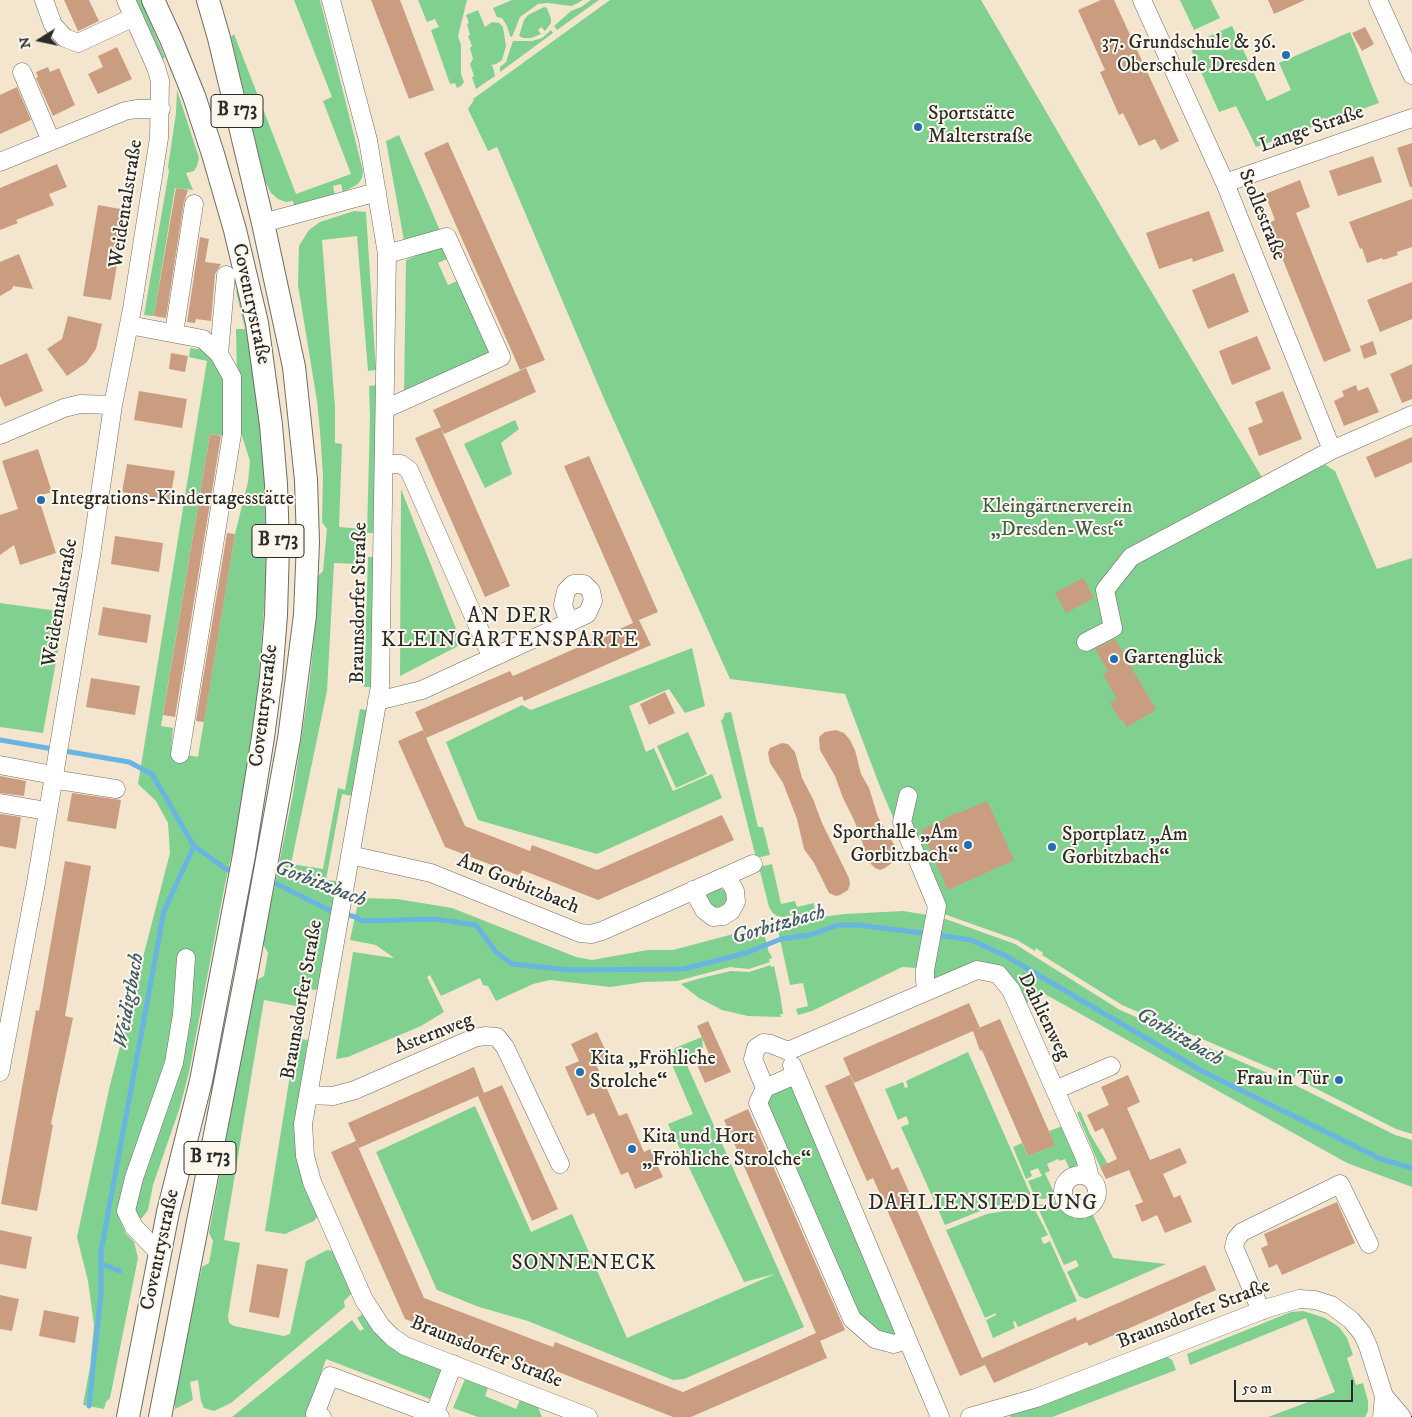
<!DOCTYPE html>
<html>
<head>
<meta charset="utf-8">
<style>
  body { margin:0 }
  #map { position:relative; width:1412px; height:1417px; overflow:hidden; background:#f4e6ce; font-family:"IM FELL DW Pica",serif }
  canvas { display:block }
  .north { position:absolute; left:15px; top:15px; width:50px; height:50px; -webkit-text-stroke:4px #fbf7ec; paint-order:stroke; rotate:260deg; font-size:14px; font-weight:700; line-height:20px; text-align:center; color:#2b2b2b }
  .north::after { content:''; display:block; margin:auto; width:18px; height:22px; background:#2b2b2b; clip-path:polygon(50% 0,100% 100%,50% 72%,0 100%) }
  .scale { position:absolute; left:1234px; top:1380px; width:119px; height:22px; box-sizing:border-box; border:2px solid #2b2b2b; border-top:0; padding-left:6px; font-size:15px; line-height:18px; white-space:nowrap; color:#2b2b2b; -webkit-text-stroke:4px #fbf7ec; paint-order:stroke }
</style>
</head>
<body>
<div id="map">
<canvas width="1412" height="1417"></canvas>
<div class="north">N</div>
<div class="scale">50 m</div>
</div>
<script>
const ctx = document.querySelector('canvas').getContext('2d');
ctx.lineJoin = 'round';
function paint(path, color) { ctx.fillStyle = color; ctx.fill(path, 'evenodd'); }
const poly = rows => new Path2D(rows.map(r => 'M' + r).join(''));
function stroke(path, color, width, dash) { ctx.strokeStyle = color; ctx.lineWidth = width; ctx.lineCap = dash ? 'butt' : 'round'; ctx.setLineDash(dash || []); ctx.stroke(path); }
function label(font, color, halo, rows, align = 'center') {
  ctx.font = font + ' "IM FELL DW Pica",serif'; ctx.lineWidth = 4; ctx.setLineDash([]); ctx.textBaseline = 'middle'; ctx.strokeStyle = halo; ctx.fillStyle = color; for (const [text, x, y, turn = 0] of rows) {
    ctx.save(); ctx.translate(x, y); ctx.rotate((+turn || 0) * Math.PI / 180); ctx.textAlign = isNaN(turn) ? turn : align; if (halo) ctx.strokeText(text, 0, 0); ctx.fillText(text, 0, 0); ctx.restore();
  }
}
const green = poly([
  [135,0,141,0,165,58,161,59],
  [294,0,320,0,363,171,362,178,358,184,351,188,343,192,341,184,333,186,335,195,294,206,293,201,286,202,278,199,271,193,265,181,231,37,234,34,296,194,351,174,323,101,332,97],
  [418,0,467,0,458,36,461,45,461,74,464,82,461,86,457,88,455,83,450,84,431,30,439,27,435,19,427,22],
  [512,0,583,0,572,6,547,3,538,4,520,17,512,37,510,36,507,26,502,18,497,17,493,8],
  [591,0,599,0,557,30,554,26,571,11,581,7],
  [610,0,981,0,1129,254,1266,484,1317,466,1326,465,1335,471,1377,569,1412,558,1412,1134,1396,1129,1303,1082,1305,1078,1296,1074,1294,1078,1122,1005,1042,955,1043,953,1036,948,1035,951,1017,940,941,913,930,905,879,784,845,694,730,679,605,401,498,149,497,147,488,151,468,109,474,100,473,99],
  [1180,0,1211,0,1220,18,1194,30],
  [544,7,547,8,551,19,551,23,545,31,541,27,538,30,541,34,531,38,523,38,519,36,524,20,528,15],
  [478,10,485,27,492,22,499,23,503,27,506,46,502,60,496,64,491,65,493,67,495,76,476,89,472,77,474,76,470,64,473,59,470,48,472,46,468,36,470,35,467,24,469,23,466,15],
  [1232,26,1267,101,1291,90,1279,63,1350,32,1379,103,1256,147,1236,106,1219,112,1189,45],
  [551,30,553,33,500,72,500,67,506,62,513,41,532,41,542,38],
  [177,90,199,158,197,166,194,171,186,173,193,190,175,188,154,316,144,315,169,171,168,167,176,113],
  [399,135,441,233,405,246,386,141],
  [354,211,366,212,376,370,368,371,357,236,322,240,335,407,335,443,342,444,339,527,363,529,361,564,334,563,327,691,291,864,323,869,338,788,345,790,360,709,368,710,352,796,342,794,326,880,337,881,319,985,316,990,305,989,301,1007,264,1000,224,1240,240,1243,228,1316,229,1323,234,1326,284,1336,290,1334,306,1261,327,1250,333,1251,352,1293,344,1301,345,1307,231,1403,214,1411,204,1408,201,1401,198,1380,190,1382,193,1400,175,1409,175,1395,188,1324,190,1322,202,1267,209,1263,213,1241,209,1233,255,981,264,976,268,953,263,944,293,794,309,687,316,619,318,576,323,571,327,529,322,522,323,476,320,431,317,401,298,285,299,246,309,230,320,222],
  [445,243,451,257,438,263,448,285,462,279,496,356,404,397,406,260],
  [238,290,252,359,264,468,266,579,258,693,235,854,232,853,225,884,189,1072,180,1107,153,1185,148,1210,142,1218,134,1221,125,1189,119,1218,126,1234,134,1242,138,1258,110,1398,106,1402,104,1409,83,1405,90,1367,94,1325,88,1281,77,1237,110,1085,170,853,168,823,156,801,138,784,207,361,189,357,190,348,206,350,228,377,223,436,210,434,161,726,173,728,171,752,198,757,235,534,248,482,250,461,241,433,237,378,236,329,245,329,236,291],
  [377,385,375,533,367,533,370,417,369,386],
  [515,420,519,429,501,443,512,474,485,488,464,444],
  [401,489,462,644,400,676],
  [368,557,375,557,372,687,364,687],
  [0,603,65,612,43,733,0,727],
  [692,648,705,706,685,713,669,689,629,706,646,752,654,748,673,791,712,774,722,798,597,854,478,820,446,742,522,705,531,710],
  [731,712,758,827,763,827,770,855,756,858,721,720,723,719,725,713],
  [688,732,707,774,676,788,657,746],
  [772,864,781,904,795,901,797,907,814,903,815,912,783,917,777,916,772,912,769,907,759,867],
  [719,888,726,891,728,894,728,905,714,910,706,899,707,895,709,892],
  [359,898,397,899,452,908,576,957,592,960,648,950,673,950,756,928,764,933,769,953,770,953,772,958,769,959,770,962,749,969,730,967,677,981,644,982,610,987,550,980,533,984,496,1001,488,986,483,985,480,978,441,996,430,975,427,977,444,1012,421,1026,348,1057,336,1059,353,952,394,958,376,945,350,940],
  [903,911,940,917,1015,944,1120,1010,1291,1083,1395,1135,1412,1140,1412,1187,1347,1163,1043,993,1029,1000,1027,1004,1018,986,1000,970,930,986,920,967,916,966,916,968,902,967,812,1011,798,1015,796,1009,808,1006,803,983,790,985,778,930,780,925,783,922,845,914],
  [771,965,771,967,774,966,780,994,783,1014,780,1014,781,1017,748,1016,722,1010,699,998,681,984,701,978,731,971,749,972],
  [702,1037,703,1048,693,1053,686,1063,804,1327,684,1379,673,1380,528,1321,479,1307,437,1290,376,1152,475,1106,531,1232,572,1214,627,1338,775,1274,744,1282,668,1124,693,1114,670,1060,675,1048],
  [296,1038,308,1040,299,1100,318,1216,314,1221,285,1234,265,1231],
  [968,1052,1031,1195,1027,1201,993,1206,945,1225,901,1127,909,1124,908,1120,906,1116,898,1120,885,1089,903,1082,905,1088,908,1087,906,1081],
  [795,1075,907,1340,894,1344,852,1319,758,1103],
  [1080,1111,1090,1134,1108,1164,1100,1167,1077,1113],
  [1063,1126,1080,1165,1071,1172,1065,1159,1060,1161,1058,1159,1047,1164,1050,1171,1045,1173,1056,1197,1042,1199,1035,1197,1028,1181,1042,1176,1038,1168,1030,1171,1032,1176,1026,1179,1013,1147,1022,1143,1028,1156,1054,1145,1049,1131],
  [1058,1202,1063,1208,1072,1213,1082,1215,1092,1213,1113,1258,1166,1264,1086,1299,1079,1296,1067,1272,1079,1266,1076,1260,1064,1265,1038,1208,1038,1205],
  [1033,1206,1048,1235,1041,1238,1042,1241,1044,1244,1050,1241,1077,1301,1018,1327,1015,1321,1013,1322,1015,1328,993,1338,986,1320,996,1315,996,1313,985,1318,946,1230,987,1214],
  [1303,1311,1325,1318,1339,1327,1347,1338,1353,1355,1347,1358,1356,1385,1363,1383,1368,1401,1368,1411,1365,1417,1268,1417,1335,1392,1306,1318,1190,1365,1187,1354,1291,1312],
  [363,1314,374,1331,386,1344,402,1354,445,1371,433,1400,326,1359,306,1417,232,1417,352,1320,360,1331,364,1329,357,1318],
  [1165,1355,1172,1360,1176,1370,1052,1417,1010,1417,1009,1412],
  [465,1379,488,1388,485,1396,516,1409,520,1400,538,1407,542,1417,478,1417,453,1408]
]);
const stream = poly([
  [0,740,129,762,152,774,194,846,164,911,101,1251,101,1293,89,1406],
  [194,846,226,869,236,872],
  [268,881,277,884,331,911,356,917,362,921,435,919,476,925,496,952,512,964,569,970,683,969,746,953,781,939,810,935,838,925,859,925,938,935,971,940,1006,956,1202,1071,1381,1159,1412,1168],
  [101,1264,120,1271]
]);
const building = poly([
  [64,0,89,0,99,21,78,31],
  [371,0,400,0,434,90,409,99],
  [1101,0,1114,0,1179,141,1161,150,1155,139,1139,146,1123,113,1119,115,1100,72,1105,70,1078,10],
  [1268,0,1305,0,1274,14],
  [1365,27,1374,44,1362,51,1352,33],
  [117,47,132,79,98,94,88,74,103,67,98,56],
  [48,67,50,72,59,68,75,105,53,116,36,78,38,77,36,72],
  [17,87,31,120,0,134,0,95],
  [448,142,545,360,520,370,424,153],
  [1412,143,1412,187,1410,187,1397,148],
  [1373,156,1382,182,1338,196,1329,171],
  [57,164,67,187,49,194,54,205,16,220,18,223,0,230,0,188],
  [1300,180,1310,207,1296,213,1351,351,1324,362,1268,223,1275,220,1265,194],
  [176,188,188,190,184,202,166,318,154,316],
  [1412,199,1412,247,1397,252,1398,255,1383,260,1382,258,1367,263,1362,248,1360,249,1349,222],
  [98,205,126,210,111,300,83,296],
  [1209,211,1224,251,1193,262,1192,258,1159,269,1146,233],
  [200,237,209,239,205,262,221,264,215,274,211,321,196,319,195,323,187,322],
  [19,254,33,289,13,286,12,289,0,296,0,262],
  [1234,273,1249,312,1208,329,1192,290],
  [1412,282,1412,319,1380,332,1367,300],
  [68,316,102,324,96,349,86,363,67,376,47,349,62,339],
  [1257,336,1271,369,1232,385,1219,351],
  [1373,341,1377,354,1364,359,1360,346],
  [27,353,43,391,5,407,0,396,0,365],
  [171,353,188,356,185,372,169,369],
  [1412,364,1412,399,1402,403,1390,374],
  [526,368,536,392,444,434,441,429,510,586,485,597,415,438,441,427,433,410],
  [1356,385,1358,391,1368,387,1379,412,1344,426,1334,401,1344,396,1342,391],
  [139,391,187,399,182,428,134,420],
  [1283,391,1302,439,1259,456,1248,428,1263,422,1255,402],
  [210,434,221,436,175,717,163,715],
  [1412,437,1412,462,1375,478,1366,457],
  [38,449,52,492,38,496,56,553,20,565,14,545,0,555,0,515,18,509,2,461],
  [589,456,658,612,639,620,651,645,524,701,522,696,426,738,465,826,530,851,532,845,597,870,722,815,734,840,598,900,522,870,520,876,445,847,398,741,423,730,426,736,415,712,510,671,513,676,633,623,564,466],
  [127,464,175,471,170,500,122,492],
  [227,533,235,534,204,722,196,721],
  [115,536,163,543,159,572,111,564],
  [1083,578,1094,598,1066,613,1055,593],
  [103,607,151,615,147,643,98,635],
  [1115,639,1156,710,1127,727,1122,719,1120,720,1110,703,1117,699,1103,674,1108,671,1095,649],
  [91,678,140,686,135,715,86,707],
  [665,692,675,713,649,725,640,704],
  [836,730,844,733,850,740,855,750,861,774,869,788,878,817,896,848,896,860,885,868,880,870,875,868,870,863,854,820,843,798,835,776,820,750,819,737,825,732],
  [782,743,788,744,795,752,802,778,813,799,822,823,849,878,850,884,848,890,840,895,836,896,829,893,814,863,804,849,797,819,783,783,770,763,768,753,770,748],
  [0,776,26,781,24,796,0,793],
  [72,793,121,800,116,829,67,821],
  [987,801,1014,860,948,890,921,830,948,818,947,817,958,812,959,813],
  [0,814,21,817,16,849,0,846],
  [65,861,91,866,65,1016,73,1018,51,1124,53,1125,37,1211,1,1204,36,1010,39,1011],
  [969,1003,980,1028,974,1030,1000,1019,1055,1145,1028,1156,982,1050,980,1051,973,1031,854,1083,843,1058],
  [708,1021,731,1072,705,1083,695,1060,709,1054,697,1026],
  [597,1032,609,1058,596,1064,619,1116,627,1113,644,1152,650,1149,663,1177,635,1189,628,1172,621,1175,594,1113,587,1116,565,1067,579,1061,571,1044],
  [474,1067,484,1093,502,1085,558,1209,532,1221,478,1096,359,1148,356,1142,424,1298,553,1347,555,1342,683,1392,816,1333,724,1120,748,1109,845,1330,820,1341,827,1358,691,1417,673,1417,561,1373,545,1367,543,1372,405,1319,331,1152,356,1141,348,1123],
  [850,1075,892,1170,898,1167,982,1358,1076,1317,1077,1321,1205,1265,1216,1290,1089,1346,1087,1342,994,1383,985,1365,960,1376,873,1178,867,1181,825,1086],
  [1128,1075,1140,1102,1127,1108,1150,1160,1180,1148,1187,1163,1163,1174,1174,1198,1180,1195,1192,1222,1165,1233,1157,1215,1142,1222,1135,1205,1143,1202,1129,1170,1106,1179,1100,1167,1117,1159,1103,1128,1095,1132,1087,1115,1109,1105,1101,1087],
  [1337,1202,1355,1243,1282,1275,1277,1264,1269,1268,1261,1248,1268,1245,1264,1234],
  [0,1230,32,1237,26,1269,0,1264],
  [257,1264,288,1269,279,1318,249,1312],
  [0,1295,19,1299,12,1331,0,1329],
  [44,1310,79,1317,75,1343,39,1336]
]);
const minor = poly([
  [44,0,53,25,65,38,78,43,134,17],
  [331,0,368,140,387,254,380,686,303,1124,305,1156,312,1182,364,1300,381,1326,392,1337,405,1346,588,1417],
  [1142,0,1225,183,1332,450],
  [1378,0,1412,75],
  [22,72,51,141],
  [0,162,125,111,136,109,161,109],
  [1225,183,1412,118],
  [263,223,377,192],
  [129,325,203,339,219,354,232,377,232,434,180,754],
  [174,333,194,204],
  [219,354,226,275],
  [385,409,501,357,447,237,387,254],
  [0,435,64,408,80,404,113,405],
  [384,464,401,464,409,470,492,658],
  [1086,642,1113,628,1105,590,1131,557,1332,450,1412,415],
  [377,701,422,690,587,614,593,601,591,591,584,584,573,584,566,591,563,605,569,623],
  [0,765,53,775],
  [52,779,116,789],
  [908,796,902,822,937,906,925,970,925,981,927,991],
  [0,803,47,811],
  [350,855,431,873,580,933,591,934,602,931,753,864],
  [693,890,704,910,713,917,723,916,731,911,736,902,735,891,730,882,724,877],
  [792,1065,940,1417],
  [0,1072,36,883,91,555,113,405,132,309,159,138,160,81,156,67,126,0],
  [795,1075,765,1088,753,1059,756,1048,763,1043,771,1044,788,1051,977,970,998,974,1011,990,1085,1158,1090,1178],
  [765,1088,758,1103,852,1319,875,1339,894,1344,907,1340],
  [1055,1090,1111,1066],
  [308,1095,333,1096,355,1090,474,1038,485,1036,497,1037,505,1047,560,1164],
  '1063 1192a17 17 0 1 1 34 0a17 17 0 1 1-34 0Z',
  [160,1254,134,1227,126,1211,134,1178,174,1063,182,1014,186,958],
  [1261,1311,1234,1247,1236,1239,1242,1232,1340,1184,1369,1244],
  [434,1415,453,1364],
  [322,1417,315,1414,330,1376,440,1417],
  [970,1417,1036,1398,1268,1308,1299,1299,1315,1300,1331,1305,1351,1320,1362,1333,1368,1346,1384,1396,1402,1417],
  [1382,1417,1384,1396]
]);
const major = poly([
  [128,1417,168,1212,201,1081,244,855,263,737,271,677,276,615,278,546,276,484,271,425,257,323,235,230,213,154,194,96,171,39,153,0],
  [160,1417,247,970,289,739,305,615,308,542,306,480,294,367,263,223,219,38,208,0]
]);
const tram = poly([
  [1411,1417,1412,1416]
]);
const markers = [
  [1286,55,5,"#1f6fb2"],
  [918,127,5,"#1f6fb2"],
  [41,500,5,"#1f6fb2"],
  [1114,659,5,"#1f6fb2"],
  [968,845,5,"#1f6fb2"],
  [1052,847,5,"#1f6fb2"],
  [580,1072,5,"#1f6fb2"],
  [1339,1080,5,"#1f6fb2"],
  [632,1149,5,"#1f6fb2"]
];
const shields = [
  [237,111,52],
  [278,541,52],
  [210,1158,52]
];
const shieldNames = [
  ["B 173",237,111],
  ["B 173",278,541],
  ["B 173",210,1158]
];
const poiNames = [
  ["37. Grundschule & 36.",1276,44,"right"],
  ["Oberschule Dresden",1276,67,"right"],
  ["Sportstätte",928,115],
  ["Malterstraße",928,138],
  ["Integrations-Kindertagesstätte",51,500],
  ["Gartenglück",1124,659],
  ["Sporthalle „Am",958,834,"right"],
  ["Gorbitzbach“",958,857,"right"],
  ["Sportplatz „Am",1062,836],
  ["Gorbitzbach“",1062,859],
  ["Kita „Fröhliche",590,1060],
  ["Strolche“",590,1083],
  ["Frau in Tür",1329,1080,"right"],
  ["Kita und Hort",642,1138],
  ["„Fröhliche Strolche“",642,1161]
];
const streetNames = [
  ["Lange Straße",1312,130,-19],
  ["Weidentalstraße",127,204,-81],
  ["Stollestraße",1261,215,68],
  ["Coventrystraße",250,304,78],
  ["Weidentalstraße",61,603,-80],
  ["Braunsdorfer Straße",360,603,-89],
  ["Coventrystraße",265,706,-83],
  ["Am Gorbitzbach",518,885,22],
  ["Braunsdorfer Straße",303,1000,-80],
  ["Dahlienweg",1043,1017,64],
  ["Asternweg",434,1035,-21],
  ["Coventrystraße",161,1250,-78],
  ["Braunsdorfer Straße",1194,1315,-21],
  ["Braunsdorfer Straße",486,1353,22]
];
const parkNames = [
  ["Kleingärtnerverein",1057,508],
  ["„Dresden-West“",1057,531]
];
const neighbourhoodNames = [
  ["AN DER",510,618],
  ["KLEINGARTENSPARTE",510,642],
  ["DAHLIENSIEDLUNG",983,1205],
  ["SONNENECK",584,1265]
];
const waterNames = [
  ["Gorbitzbach",320,885,21],
  ["Gorbitzbach",779,926,-16],
  ["Weidigtbach",130,1001,-80],
  ["Gorbitzbach",1179,1038,30]
];
paint(green, '#80d090');
stroke(stream, '#68b5e2', 5);
paint(building, '#ca9d80');
stroke(minor, '#716c64', 19);
stroke(major, '#716c64', 24);
stroke(minor, '#fff', 18);
stroke(major, '#fff', 22);
stroke(tram, '#2b2b2b', 1);
for (const [x, y, r, color] of markers) { const dot = new Path2D(); dot.arc(x, y, r, 0, 2 * Math.PI); ctx.fillStyle = color; ctx.fill(dot); stroke(dot, '#fbf7ec', 2); }
for (const [x, y, w] of shields) { const box = new Path2D(); box.roundRect(x - w / 2, y - 16.5, w, 33, 4); ctx.fillStyle = '#fbf7ec'; ctx.fill(box); stroke(box, '#2b2b2b', 1); }
label('bold 19px', '#2b2b2b', null, shieldNames);
label('20px', '#2b2b2b', '#fbf7ec', poiNames, 'left');
label('20px', '#2b2b2b', '#fbf7ec', streetNames);
label('20px', '#445d49', '#fbf7ec', parkNames);
ctx.letterSpacing = '1px';
label('21px', '#2b2b2b', '#fbf7ec', neighbourhoodNames);
ctx.letterSpacing = '0px';
label('italic 21px', '#405b6b', '#fbf7ec', waterNames);
</script>
</body>
</html>
